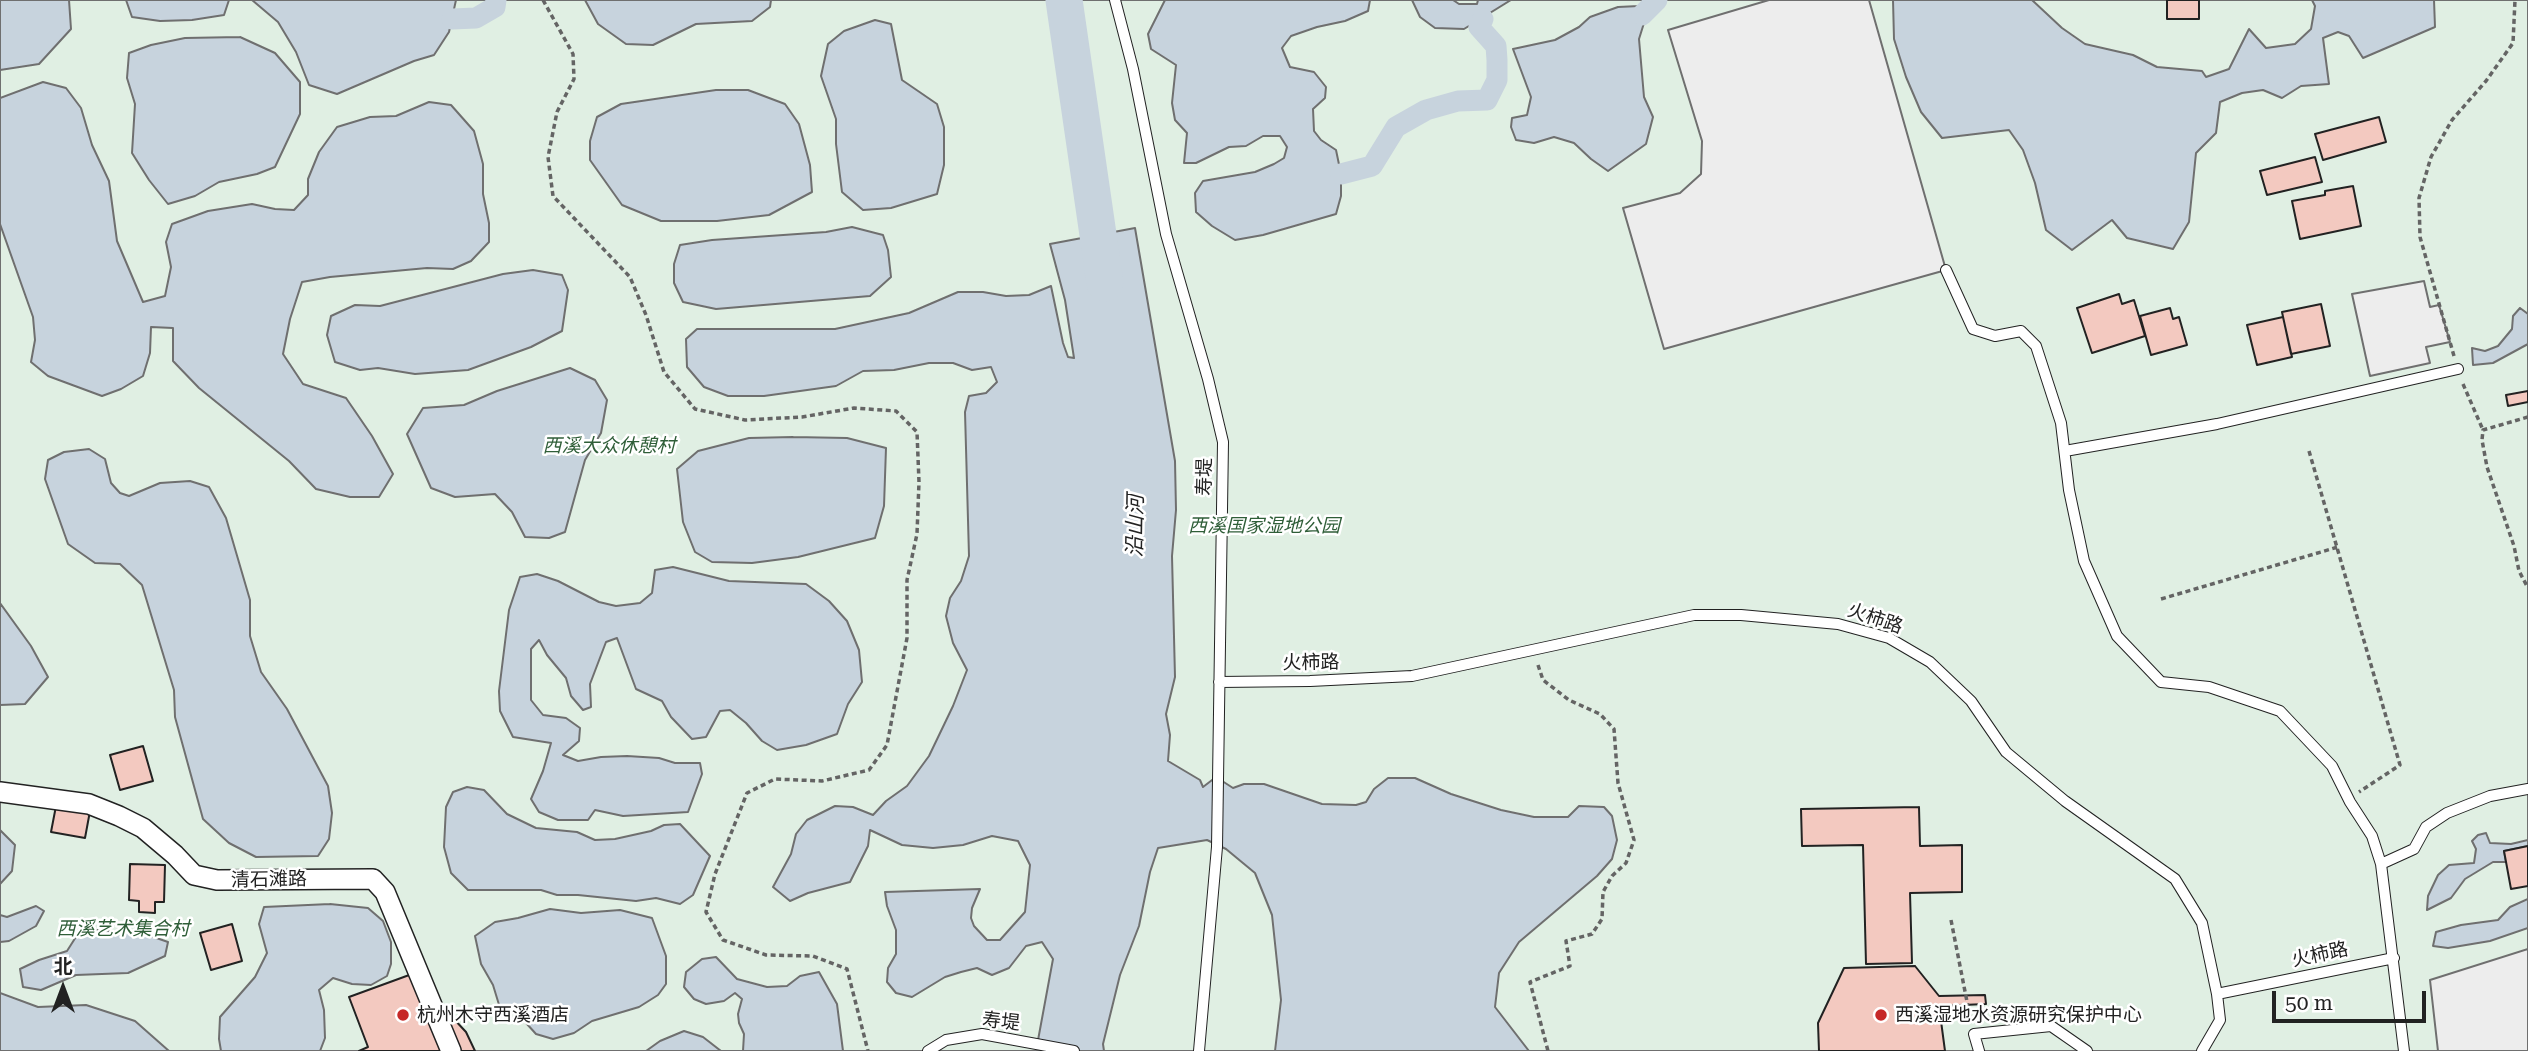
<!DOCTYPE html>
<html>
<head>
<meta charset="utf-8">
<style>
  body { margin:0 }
  #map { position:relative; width:2528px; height:1051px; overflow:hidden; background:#fff; font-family:"Roboto Serif","Noto Sans SC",serif }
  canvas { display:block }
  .north { position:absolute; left:28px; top:953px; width:70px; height:70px; -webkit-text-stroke:5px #fff; paint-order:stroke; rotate:0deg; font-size:19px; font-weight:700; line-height:28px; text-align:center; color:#222 }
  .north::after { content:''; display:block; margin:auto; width:24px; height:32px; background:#222; clip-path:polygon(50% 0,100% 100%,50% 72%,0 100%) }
  .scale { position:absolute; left:2272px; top:991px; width:154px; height:32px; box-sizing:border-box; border:4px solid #222; border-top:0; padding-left:9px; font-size:21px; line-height:24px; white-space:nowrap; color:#222; -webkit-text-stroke:5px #fff; paint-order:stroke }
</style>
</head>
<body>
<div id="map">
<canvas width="2528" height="1051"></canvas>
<div class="north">北</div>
<div class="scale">50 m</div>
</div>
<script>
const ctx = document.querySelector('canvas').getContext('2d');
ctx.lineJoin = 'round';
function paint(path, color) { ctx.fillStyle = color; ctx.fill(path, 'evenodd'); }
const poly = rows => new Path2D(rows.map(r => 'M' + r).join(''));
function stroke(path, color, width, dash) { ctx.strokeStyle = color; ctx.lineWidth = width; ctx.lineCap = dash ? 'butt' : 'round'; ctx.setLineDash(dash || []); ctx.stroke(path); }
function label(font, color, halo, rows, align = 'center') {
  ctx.font = font + ' "Roboto Serif","Noto Sans SC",serif'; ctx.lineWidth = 5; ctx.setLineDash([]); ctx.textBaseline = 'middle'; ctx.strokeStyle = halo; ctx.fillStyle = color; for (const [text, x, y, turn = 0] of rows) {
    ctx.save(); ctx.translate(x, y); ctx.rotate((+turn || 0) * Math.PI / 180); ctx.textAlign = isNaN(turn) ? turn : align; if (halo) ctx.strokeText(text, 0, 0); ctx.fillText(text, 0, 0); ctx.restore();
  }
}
const green = poly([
  [0,0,2528,0,2528,1051,0,1051,0,0]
]);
const parking = poly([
  [1769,0,1869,0,1946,270,1664,349,1623,208,1680,193,1701,174,1702,141,1668,30,1769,0],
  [2424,281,2430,307,2439,305,2450,342,2426,347,2430,363,2370,376,2352,294,2424,281],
  [2528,949,2528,1051,2438,1051,2430,980,2528,949]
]);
const water = poly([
  [0,0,69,0,71,29,39,64,0,70,0,0],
  [126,0,229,0,224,15,192,20,160,21,132,17,126,0],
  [252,0,456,0,449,32,434,55,414,61,337,94,309,85,296,52,278,22,252,0],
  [585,0,771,0,770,7,752,21,696,24,653,45,626,44,598,24,585,0],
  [1165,0,1370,0,1368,11,1345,21,1317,27,1291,36,1282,48,1290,67,1314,72,1326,87,1325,98,1313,109,1314,131,1321,140,1336,150,1341,174,1341,196,1336,214,1263,235,1235,240,1212,226,1196,212,1195,193,1203,181,1255,172,1274,164,1284,158,1287,147,1280,136,1263,136,1246,146,1229,147,1196,163,1184,163,1187,133,1175,120,1172,103,1176,65,1151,49,1148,34,1165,0],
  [1412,0,1453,0,1459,4,1477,4,1478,0,1511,0,1464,29,1435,28,1420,17,1412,0],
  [1893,0,2032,0,2062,28,2085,44,2133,55,2157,67,2202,71,2206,77,2229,69,2249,29,2266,48,2295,44,2311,29,2315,6,2312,0,2434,0,2435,27,2363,58,2349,36,2338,32,2323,38,2329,84,2301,86,2282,98,2263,90,2242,93,2220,102,2216,133,2196,153,2189,222,2173,249,2127,238,2112,220,2072,250,2046,230,2035,183,2023,150,2009,130,1942,138,1921,112,1906,77,1894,39,1893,0],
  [1639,6,1644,23,1639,39,1644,97,1653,117,1646,144,1608,171,1591,159,1574,143,1554,137,1534,143,1516,140,1511,127,1512,118,1527,115,1531,97,1513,49,1555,40,1579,27,1590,17,1618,7,1639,6],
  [875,20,891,24,902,80,937,104,944,127,944,165,937,194,891,208,863,210,842,192,836,144,836,119,821,76,828,44,844,31,875,20],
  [240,37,275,53,300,82,300,114,275,167,257,174,219,182,195,196,168,204,149,180,132,153,135,104,127,78,129,53,151,45,185,38,240,37],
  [43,82,66,88,81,108,92,145,109,181,117,241,143,302,165,296,171,267,166,242,172,224,208,211,252,204,275,209,294,210,308,195,308,179,319,152,337,127,370,117,396,116,429,102,451,105,474,131,483,164,483,194,489,223,489,242,471,261,453,269,427,268,330,277,302,282,290,319,283,354,303,384,346,398,372,436,393,474,379,497,350,497,316,489,289,461,199,388,173,361,173,328,151,327,150,353,143,376,121,389,102,396,48,376,31,362,35,340,33,317,0,224,0,98,43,82],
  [716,90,748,90,785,104,799,124,810,165,812,192,769,215,717,221,661,221,622,205,590,160,590,141,597,117,621,104,716,90],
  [852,227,883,235,888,250,891,277,870,296,716,309,683,302,674,283,674,264,680,245,712,240,826,232,852,227],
  [1135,228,1175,461,1176,510,1172,556,1175,677,1166,714,1170,735,1168,761,1200,780,1203,787,1216,777,1233,788,1244,784,1264,784,1322,804,1356,805,1366,802,1374,789,1388,778,1415,778,1451,794,1501,810,1534,817,1568,817,1579,806,1604,807,1612,816,1617,840,1612,859,1597,876,1519,942,1499,973,1495,1007,1529,1051,1275,1051,1281,1000,1272,915,1255,873,1226,849,1207,840,1158,848,1150,872,1139,926,1120,975,1103,1044,1104,1051,1036,1051,1053,959,1042,942,1026,946,1009,968,992,975,977,968,961,972,945,977,912,997,896,993,887,982,888,968,896,954,896,930,887,906,885,892,980,889,972,908,971,918,974,926,987,940,1000,940,1025,912,1030,865,1018,841,992,836,963,845,933,848,902,845,870,830,868,846,850,882,808,893,790,901,773,887,791,854,796,834,807,820,835,806,853,807,873,815,886,801,907,786,929,756,953,706,967,670,953,643,946,616,950,598,961,581,969,556,965,412,969,396,986,393,997,382,991,367,972,370,953,363,929,363,894,370,863,371,836,386,764,396,728,396,704,387,687,367,686,339,697,329,835,329,909,313,958,292,983,292,1006,296,1029,295,1051,286,1063,343,1068,357,1074,358,1065,300,1050,244,1135,228],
  [533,270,562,275,568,290,562,331,531,347,468,370,415,374,378,368,360,370,335,362,327,335,331,316,355,305,380,306,503,274,533,270],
  [2520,308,2528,314,2528,344,2493,363,2473,365,2472,348,2485,351,2498,346,2512,329,2513,316,2520,308],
  [570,368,595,380,607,400,601,433,585,460,565,532,549,538,525,537,512,512,495,494,455,497,431,488,407,434,423,408,464,405,497,391,570,368],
  [793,437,847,438,886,448,884,506,875,538,798,557,752,563,712,562,695,552,683,522,677,469,698,451,749,438,793,437],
  [89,449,105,459,111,483,120,493,129,496,160,483,190,481,209,487,226,518,250,600,250,636,261,672,287,709,328,786,332,813,329,839,318,856,256,857,229,843,203,819,175,717,174,690,142,585,120,564,95,563,68,544,45,479,48,460,64,452,89,449],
  [673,567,729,581,806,584,829,601,847,621,859,650,862,682,848,704,837,734,806,745,777,750,762,741,746,723,730,710,720,711,706,737,692,739,671,717,662,701,636,689,617,638,606,642,590,684,591,707,583,710,571,696,566,678,547,655,539,640,531,649,531,700,543,715,566,718,580,728,579,741,563,755,578,761,601,757,627,756,659,758,675,763,700,763,702,774,688,812,623,816,595,810,588,820,558,820,539,812,531,799,543,771,551,743,513,737,500,711,499,691,509,610,520,577,537,574,558,581,599,602,616,606,640,603,652,593,655,570,673,567],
  [0,603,31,646,48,677,25,704,0,705,0,603],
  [467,787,484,790,507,814,536,828,577,832,595,840,615,839,651,831,664,825,680,824,710,856,693,895,680,904,656,898,636,901,578,895,557,895,541,890,468,890,451,873,444,847,446,807,453,792,467,787],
  [0,830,15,845,12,871,0,884,0,830],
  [2486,833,2490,843,2511,844,2528,840,2528,846,2504,851,2506,862,2493,862,2465,879,2451,898,2427,910,2428,896,2438,875,2449,865,2474,863,2476,849,2472,841,2478,835,2486,833],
  [2528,899,2528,928,2490,941,2448,948,2433,946,2436,932,2461,925,2498,920,2510,907,2528,899],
  [330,904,368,908,383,921,391,942,391,964,387,976,371,985,352,984,333,978,319,990,324,1010,325,1038,320,1051,221,1051,219,1039,220,1017,255,977,267,953,259,924,264,907,330,904],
  [36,906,44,911,36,926,9,941,0,942,0,915,7,917,36,906],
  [550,909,581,913,620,910,652,918,666,956,666,984,658,995,639,1007,592,1021,574,1033,553,1039,536,1034,517,1013,500,1008,493,985,481,964,475,936,495,922,518,918,550,909],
  [81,929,142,933,168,942,165,956,128,973,76,975,41,990,23,987,20,969,39,960,67,951,81,929],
  [716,957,737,979,767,987,787,986,800,976,819,972,837,1004,843,1051,743,1051,744,1034,739,1023,738,1014,742,999,735,993,724,1001,706,1004,694,999,684,987,686,972,702,959,716,957],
  [0,993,38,1007,86,1005,135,1021,169,1051,0,1051,0,993],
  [684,1031,703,1037,721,1051,646,1051,660,1041,684,1031]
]);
const canal = poly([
  [1642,15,1657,0],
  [452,19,476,18,495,7,496,0],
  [1341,174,1372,166,1396,127,1426,110,1458,101,1487,100,1497,80,1497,60,1496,46,1479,27,1483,19]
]);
const river = poly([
  [1064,0,1105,283]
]);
const building = poly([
  [2167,0,2199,0,2199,19,2167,19,2167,0],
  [2379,117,2386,142,2323,160,2315,134,2379,117],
  [2315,157,2322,182,2267,195,2260,171,2315,157],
  [2353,186,2361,226,2300,239,2292,201,2325,195,2325,191,2353,186],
  [2119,294,2122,304,2134,300,2145,336,2092,353,2077,308,2119,294],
  [2321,304,2330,346,2291,354,2282,312,2321,304],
  [2170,308,2173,319,2179,317,2187,345,2151,355,2140,316,2170,308],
  [2283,317,2292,357,2257,365,2247,325,2283,317],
  [2528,391,2528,402,2508,406,2506,395,2528,391],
  [143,746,153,781,120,790,110,755,143,746],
  [56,806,90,811,85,838,51,832,56,806],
  [1919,807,1920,846,1962,845,1962,892,1910,893,1912,963,1866,964,1863,845,1802,846,1801,809,1919,807],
  [2528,846,2528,886,2511,889,2504,851,2528,846],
  [130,864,165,865,164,902,155,902,155,913,139,912,139,901,129,900,130,864],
  [232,924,242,961,211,970,200,933,232,924],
  [1915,966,1939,996,1985,995,1986,1004,1939,1006,1945,1051,1819,1051,1818,1023,1844,968,1915,966],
  [412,974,466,1032,475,1051,359,1051,368,1047,349,997,412,974]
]);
const path = poly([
  [543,0,573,54,574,79,557,112,548,157,553,196,630,277,646,315,664,372,695,409,745,420,802,417,854,408,896,411,917,432,919,482,917,534,907,580,907,638,887,745,869,770,822,781,775,779,747,793,715,874,706,912,723,940,766,955,813,956,847,969,868,1051],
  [2454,356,2420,237,2419,198,2431,157,2452,120,2486,81,2513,43,2515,0],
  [2463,384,2483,430],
  [2528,417,2483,430,2482,440,2487,467,2514,546,2519,571,2528,588],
  [2309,451,2400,765,2359,792],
  [2161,599,2338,547],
  [1538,665,1543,680,1569,700,1600,714,1614,729,1618,783,1634,840,1626,863,1612,876,1603,892,1602,919,1592,934,1566,941,1570,966,1530,982,1548,1051],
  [1951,920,1971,1022]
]);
const lane = poly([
  [1115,0,1133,69,1166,234,1208,379,1223,442,1217,847,1199,1051],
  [1946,270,1973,329,1995,336,2021,331,2036,346,2061,423,2069,490,2084,561,2117,636,2161,682,2209,687,2280,711,2332,766,2350,802,2372,836,2381,864,2404,1051],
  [2065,451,2217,424,2458,369],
  [1219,682,1310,681,1412,676,1694,615,1741,615,1838,624,1889,638,1930,662,1971,701,2006,752,2065,801,2175,879,2202,923,2217,994,2394,958],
  [2381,864,2414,849,2426,827,2447,813,2490,796,2528,789],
  [928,1051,946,1040,982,1034,1074,1051],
  [1979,1051,1974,1034,2051,1026,2087,1051],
  [2202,1051,2220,1020,2217,994]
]);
const street = poly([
  [0,792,89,804,119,816,143,828,175,855,194,875,217,880,373,879,385,892,451,1051]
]);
const markers = [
  [403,1015,7,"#c62828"],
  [1881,1015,7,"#c62828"]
];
const parkNames = [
  ["西溪大众休憩村",609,446],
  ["西溪国家湿地公园",1264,526],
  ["西溪艺术集合村",123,929]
];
const streetNames = [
  ["寿堤",1205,477,-89],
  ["火柿路",1875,619,19],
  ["火柿路",1311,663,-1],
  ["清石滩路",269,880,-1],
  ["火柿路",2320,955,-12],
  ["寿堤",1001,1022,6]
];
const poiNames = [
  ["杭州木守西溪酒店",417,1015],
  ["西溪湿地水资源研究保护中心",1895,1015]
];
const waterNames = [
  ["沿山河",1136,526,-89]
];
paint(green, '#e0efe3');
stroke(green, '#6f6f6f', 2);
paint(parking, '#ededed');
stroke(parking, '#6f6f6f', 2);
paint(water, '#c7d3dd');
stroke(water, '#6f6f6f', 2);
stroke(canal, '#c7d3dd', 21);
stroke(river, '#c7d3dd', 37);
paint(building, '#f3c9c0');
stroke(building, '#222', 2);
stroke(lane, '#222', 12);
stroke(street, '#222', 22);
stroke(path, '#646464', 3.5, [5, 3.5]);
stroke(lane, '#fff', 10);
stroke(street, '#fff', 19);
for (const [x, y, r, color] of markers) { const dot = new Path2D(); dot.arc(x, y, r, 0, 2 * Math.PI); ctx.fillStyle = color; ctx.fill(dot); stroke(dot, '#fff', 2.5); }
label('italic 19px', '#2f5e38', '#fff', parkNames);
label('19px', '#222', '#fff', streetNames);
label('19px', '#222', '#fff', poiNames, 'left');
label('italic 21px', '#222', '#fff', waterNames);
</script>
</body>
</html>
